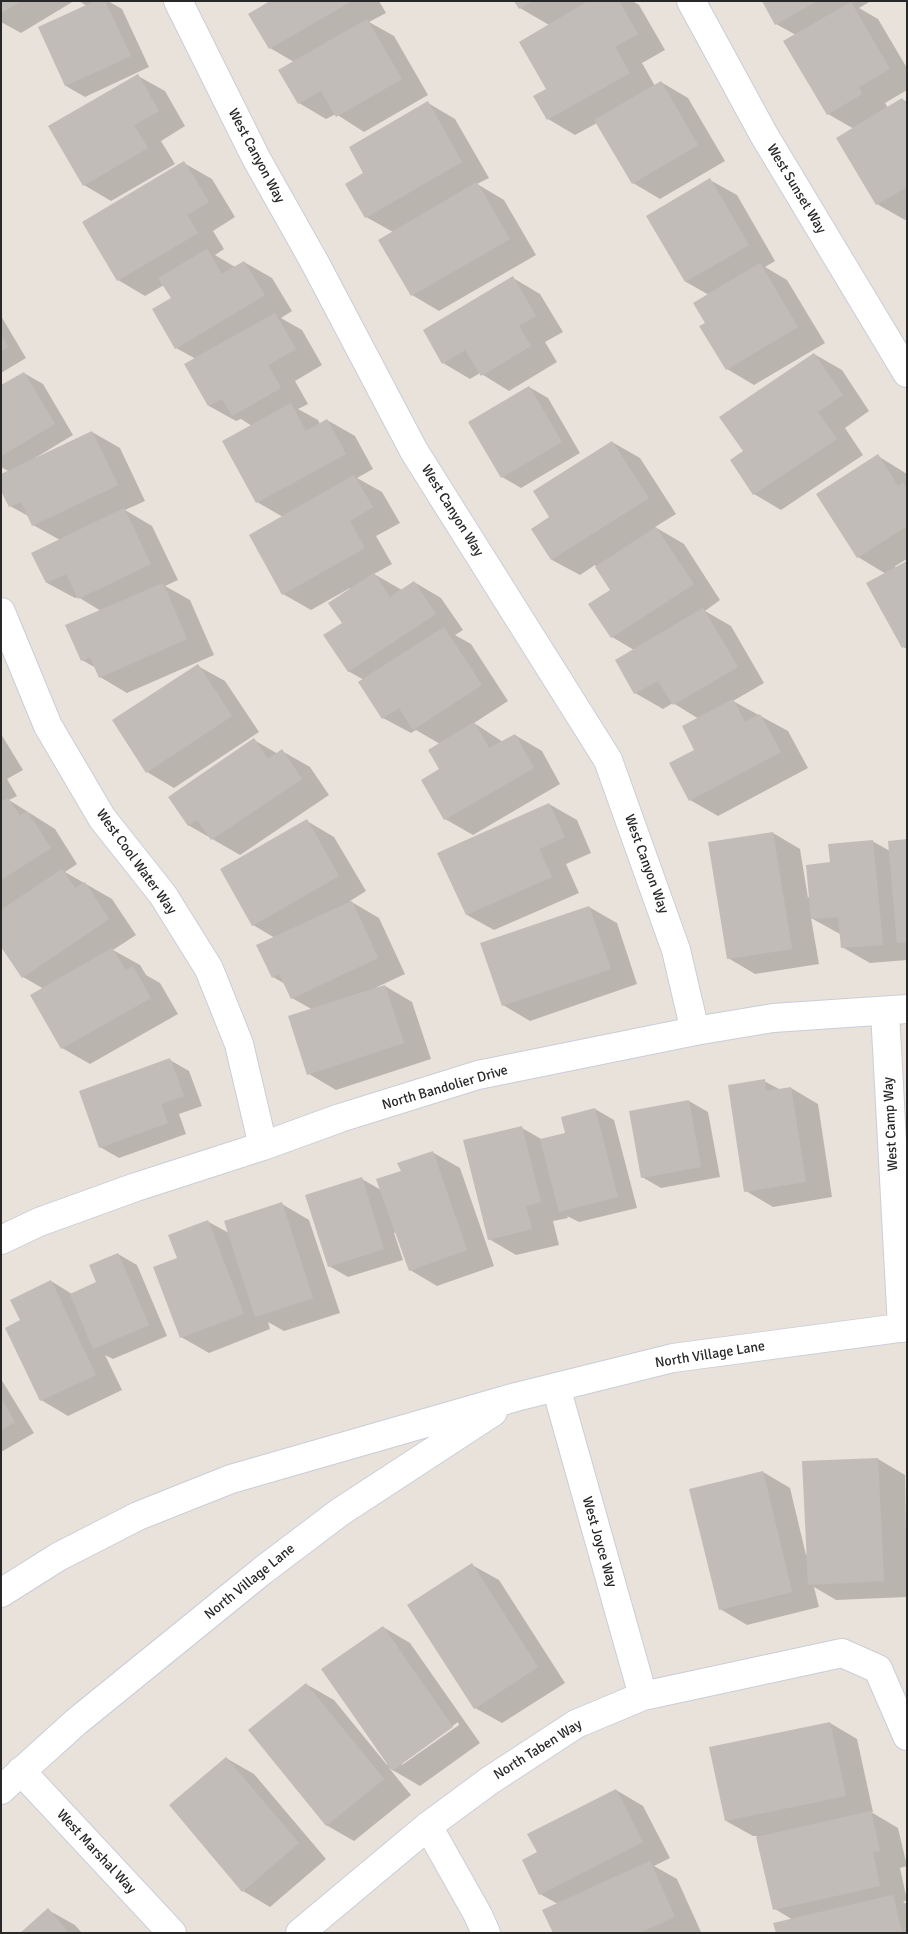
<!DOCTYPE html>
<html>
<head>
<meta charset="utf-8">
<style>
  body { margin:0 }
  #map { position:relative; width:908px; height:1934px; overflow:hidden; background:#e9e2db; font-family:Signika,sans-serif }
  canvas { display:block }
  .frame { position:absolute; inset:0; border:2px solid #282828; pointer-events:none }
</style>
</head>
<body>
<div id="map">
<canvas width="908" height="1934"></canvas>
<div class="frame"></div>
</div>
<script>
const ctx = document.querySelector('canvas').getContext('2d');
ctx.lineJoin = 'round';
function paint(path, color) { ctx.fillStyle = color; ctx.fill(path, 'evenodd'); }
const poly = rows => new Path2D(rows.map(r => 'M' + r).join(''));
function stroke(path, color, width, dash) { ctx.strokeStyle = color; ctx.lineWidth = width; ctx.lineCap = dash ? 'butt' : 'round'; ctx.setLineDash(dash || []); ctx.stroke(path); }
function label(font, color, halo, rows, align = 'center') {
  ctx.font = font + ' Signika,sans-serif'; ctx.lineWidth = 5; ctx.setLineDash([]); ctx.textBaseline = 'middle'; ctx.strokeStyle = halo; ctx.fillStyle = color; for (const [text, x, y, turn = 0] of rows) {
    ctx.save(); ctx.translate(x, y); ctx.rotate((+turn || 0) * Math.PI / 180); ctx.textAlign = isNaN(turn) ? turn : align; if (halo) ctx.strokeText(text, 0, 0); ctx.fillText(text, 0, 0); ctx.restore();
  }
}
const shadow = poly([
  [1,1,74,1,21,33,1,22],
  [79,1,108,1,122,9,149,67,85,97,66,86,40,28,87,6],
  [272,1,379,1,386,13,369,22,394,36,428,95,364,132,336,114,326,119,299,103,294,62,270,48],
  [516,1,632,1,639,5,665,50,642,63,655,86,661,82,688,98,725,161,660,199,633,183,597,123,575,135,548,119,549,25,520,8],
  [763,1,871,1,859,8,878,19,907,68,907,90,885,103,888,108,902,99,907,102,907,219,905,220,877,204,838,139,854,129,828,114,796,35,776,24],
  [138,76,165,91,185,126,161,141,175,164,111,201,84,185],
  [428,103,455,119,489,178,477,184,504,200,536,255,439,311,412,295,393,232,366,217,365,173],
  [184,163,212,179,235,217,213,231,224,249,215,255,235,267,244,262,272,278,292,311,281,318,302,330,322,365,295,381,308,404,298,409,318,420,320,424,327,420,355,436,373,469,357,478,382,492,400,523,376,536,392,564,374,574,402,590,414,582,441,598,463,630,455,635,471,644,508,701,474,723,503,742,515,735,542,751,560,784,473,835,445,819,440,744,416,730,411,733,383,718,364,680,348,671,343,623,350,588,311,610,283,594,283,517,257,502,252,426,241,419,236,421,209,406,196,359,176,348,172,299,164,285,145,296,118,280],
  [710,180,737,195,775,261,765,267,787,280,825,343,754,385,727,369,709,295,686,282],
  [513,278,540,294,563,332,545,342,557,362,509,391,480,373,470,379,443,363],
  [1,316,26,358,1,373],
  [814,354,842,370,869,411,845,428,863,455,781,510,754,494,745,452],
  [24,373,43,384,73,435,35,458,36,459,92,432,120,448,145,501,125,510,152,526,178,580,165,586,190,600,214,655,127,693,100,677,96,668,82,660,101,611,78,597,75,598,47,583,33,553,60,540,33,525,30,517,10,506,10,472,1,467,1,387],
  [529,387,548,398,580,453,521,488,502,477],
  [612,442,640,458,676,514,655,527,684,544,720,600,705,611,731,626,764,683,733,701,788,731,808,768,718,816,690,800,699,719,673,703,663,709,635,693,634,650,612,637,590,604,611,590,595,565,580,575,552,560,533,529,551,518],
  [878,456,907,474,907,559,895,566,896,568,907,562,907,649,903,647,886,574,858,557],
  [198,666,225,681,259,732,174,788,147,772],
  [1,734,23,770,7,779,17,796,9,800,55,829,77,864,65,872,112,899,136,935,113,950,140,965,146,975,160,983,178,1014,90,1064,62,1048,32,995,44,989,23,977,1,944],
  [254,740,278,754,282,751,310,767,329,795,240,855,188,825],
  [549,804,577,820,591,853,566,864,579,893,494,930,467,915],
  [307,821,334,837,366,891,350,901,379,918,405,974,375,988,385,986,412,1002,431,1059,336,1090,309,1074,313,1010,292,998,285,984,273,977,275,938,253,925],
  [773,833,800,849,808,898,832,863,872,841,890,851,907,840,907,960,870,963,842,947,840,934,811,918,819,964,755,974,728,958],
  [589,907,617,923,637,984,530,1021,503,1005],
  [170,1060,189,1071,202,1106,179,1114,186,1134,119,1158,100,1147],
  [764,1081,781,1090,791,1088,818,1104,832,1197,773,1207,746,1191],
  [689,1101,708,1112,720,1177,661,1188,642,1177],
  [595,1109,614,1120,637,1208,579,1222,567,1216,568,1218,553,1221,559,1245,516,1255,489,1239,522,1128,543,1140,567,1134],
  [432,1152,460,1168,494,1266,437,1286,410,1270,396,1232,394,1233,403,1260,348,1277,329,1266,362,1179,381,1190,402,1172],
  [282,1204,309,1220,340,1313,284,1331,268,1322,270,1329,209,1353,181,1337,179,1259,207,1221,229,1233],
  [118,1254,137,1265,167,1336,113,1359,105,1355,122,1390,68,1416,41,1400,22,1321,51,1281,72,1294,98,1283],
  [1,1379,34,1433,1,1452],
  [878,1459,905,1475,907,1597,836,1600,814,1587,819,1607,747,1625,720,1609,763,1472,790,1488,806,1555],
  [472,1565,499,1580,565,1683,502,1723,475,1708],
  [383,1627,410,1643,480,1743,420,1786,389,1768,411,1795,354,1841,326,1825,306,1684,334,1700,387,1765],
  [458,1722,459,1725,402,1765,402,1762],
  [830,1723,857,1739,873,1812,871,1812,898,1828,907,1866,900,1868,907,1900,903,1902,907,1904,907,1933,777,1933,793,1920,775,1909,757,1836,753,1836,726,1821],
  [226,1758,254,1774,326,1859,270,1907,243,1891],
  [616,1790,643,1806,670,1858,654,1866,677,1879,701,1932,554,1933,558,1904,540,1894,539,1853],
  [48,1910,75,1925,82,1933,22,1933]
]);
const building = poly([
  [1,1,21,1,1,13],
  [95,1,105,1,131,56,65,86,38,27],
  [270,1,352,1,269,49,248,14],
  [514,1,533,1,519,9],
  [588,1,619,1,638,34,615,47,630,73,547,120,533,96,546,89,519,42],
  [762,1,817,1,775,25],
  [851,2,890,69,859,87,862,94,827,115,783,41],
  [367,19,402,79,336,117,321,91,298,104,278,70],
  [138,74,159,111,134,125,148,148,83,186,48,126],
  [661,81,698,145,632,184,594,120],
  [902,98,907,105,907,187,876,205,836,138],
  [428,101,462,162,365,218,345,184,363,173,349,147],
  [184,161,209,202,187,215,198,233,117,281,82,222],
  [710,178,749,245,685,282,646,216],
  [477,182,510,239,411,296,378,240],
  [207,249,222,274,244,261,265,295,175,349,152,309,171,298,158,278],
  [760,263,798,327,726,370,699,326,705,323,693,303],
  [513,276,536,316,519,326,531,346,481,376,465,350,442,364,423,330],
  [275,313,296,349,268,365,281,388,232,416,222,399,208,406,184,364],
  [1,335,8,347,1,351],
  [814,353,843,395,818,412,837,439,753,495,730,460,743,451,719,417],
  [24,372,55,424,1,456,1,385],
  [529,386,562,442,501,478,468,422],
  [291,403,306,431,327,419,346,454,256,503,222,441],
  [92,431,118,485,32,526,21,502,9,507,1,491,1,474],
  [612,441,649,498,551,560,531,529,549,517,533,491],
  [878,454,898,486,903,483,907,488,907,526,857,558,816,494],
  [354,475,373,507,350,521,365,548,282,595,249,535],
  [124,508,151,564,78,599,66,574,46,583,31,553],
  [656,527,694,584,611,638,588,604,610,590,595,567],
  [907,561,907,645,902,648,866,583],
  [374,573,390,597,414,581,436,614,348,672,323,635,342,623,328,603],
  [163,583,187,639,99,678,90,657,81,661,65,625],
  [703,608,738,667,673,705,658,681,634,694,615,660],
  [444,627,482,685,413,730,399,708,382,719,358,682],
  [198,664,232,716,146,773,112,720],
  [733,699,745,722,760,714,781,752,689,801,669,763,694,750,682,726],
  [474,722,489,748,515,734,534,768,444,820,421,780,439,769,428,750],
  [254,738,268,759,282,749,302,779,211,840,197,820,188,826,168,797],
  [8,798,20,816,27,811,51,848,1,880,1,802],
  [549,803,565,837,539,849,552,877,466,915,437,853],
  [307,819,339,876,252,926,220,869],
  [773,832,792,949,727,959,708,842],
  [907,839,907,942,897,943,888,841],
  [873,840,883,945,841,948,838,917,811,919,806,865,830,862,828,844],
  [62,869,75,888,85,882,109,919,22,978,1,947,1,910],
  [352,901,378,958,291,999,279,974,272,978,256,945],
  [589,906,611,969,502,1006,480,943],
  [112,948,126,970,133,966,151,998,61,1049,30,995],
  [385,985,404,1043,307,1075,288,1016],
  [170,1058,184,1096,161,1104,168,1123,99,1148,79,1091],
  [765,1079,766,1091,791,1087,806,1182,744,1192,728,1085],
  [689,1100,701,1167,641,1178,629,1111],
  [595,1108,618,1197,559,1212,540,1139,565,1133,561,1117],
  [522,1126,541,1202,526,1206,532,1229,488,1240,463,1140],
  [433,1151,467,1250,409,1271,376,1179,401,1171,397,1163],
  [362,1177,384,1249,328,1267,305,1195],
  [282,1202,313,1298,255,1317,224,1221],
  [208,1220,244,1314,180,1338,153,1267,177,1258,168,1235],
  [118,1253,149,1325,93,1349,70,1294,96,1282,89,1265],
  [51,1280,96,1375,40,1401,5,1328,20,1320,10,1300],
  [1,1398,15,1422,1,1430],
  [878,1458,884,1581,808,1585,802,1461],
  [763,1471,792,1592,719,1610,689,1489],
  [472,1563,538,1667,474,1709,407,1605],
  [383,1626,453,1727,392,1771,321,1669],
  [306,1683,384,1779,326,1826,248,1730],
  [830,1722,846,1796,725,1821,709,1747],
  [226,1757,299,1843,242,1892,169,1805],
  [616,1789,643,1842,539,1895,522,1860,537,1852,527,1834],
  [871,1811,880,1851,873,1852,880,1886,773,1910,756,1837],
  [650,1861,675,1917,639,1933,553,1933,542,1910],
  [893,1895,902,1933,776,1933,773,1923],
  [48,1908,69,1933,20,1933]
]);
const minor = poly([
  [178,1,256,158,315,263,414,451,608,760,676,950,695,1031],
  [691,1,764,135,907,373],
  [1,612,48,726,102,818,163,895,209,969,239,1044,263,1146],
  [885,1011,902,1328],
  [1,1240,39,1222,136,1187,263,1146,340,1118,478,1075,695,1031,773,1018,907,1009],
  [556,1387,643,1696],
  [1,1593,58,1557,138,1516,231,1479,516,1397,673,1358,907,1327],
  [21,1771,172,1933],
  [1,1790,76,1722,262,1571,340,1512,493,1412],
  [428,1826,478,1915,486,1933],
  [300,1933,428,1826,489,1781,576,1724,643,1696,842,1653,878,1669,907,1736]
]);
const streetNames = [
  ["West Canyon Way",256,156,62],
  ["West Sunset Way",796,189,59],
  ["West Canyon Way",452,511,58],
  ["West Cool Water Way",136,862,54],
  ["West Canyon Way",646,864,70],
  ["North Bandolier Drive",445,1088,-16],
  ["West Camp Way",891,1124,-93],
  ["North Village Lane",710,1355,-9],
  ["West Joyce Way",599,1542,74],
  ["North Village Lane",250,1582,-39],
  ["North Taben Way",538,1750,-32],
  ["West Marshal Way",96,1852,47]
];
paint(shadow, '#0003');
paint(building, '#c1bcb8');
stroke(minor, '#cacdd9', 30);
stroke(minor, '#fff', 28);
label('14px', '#282828', '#fff', streetNames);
</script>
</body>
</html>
